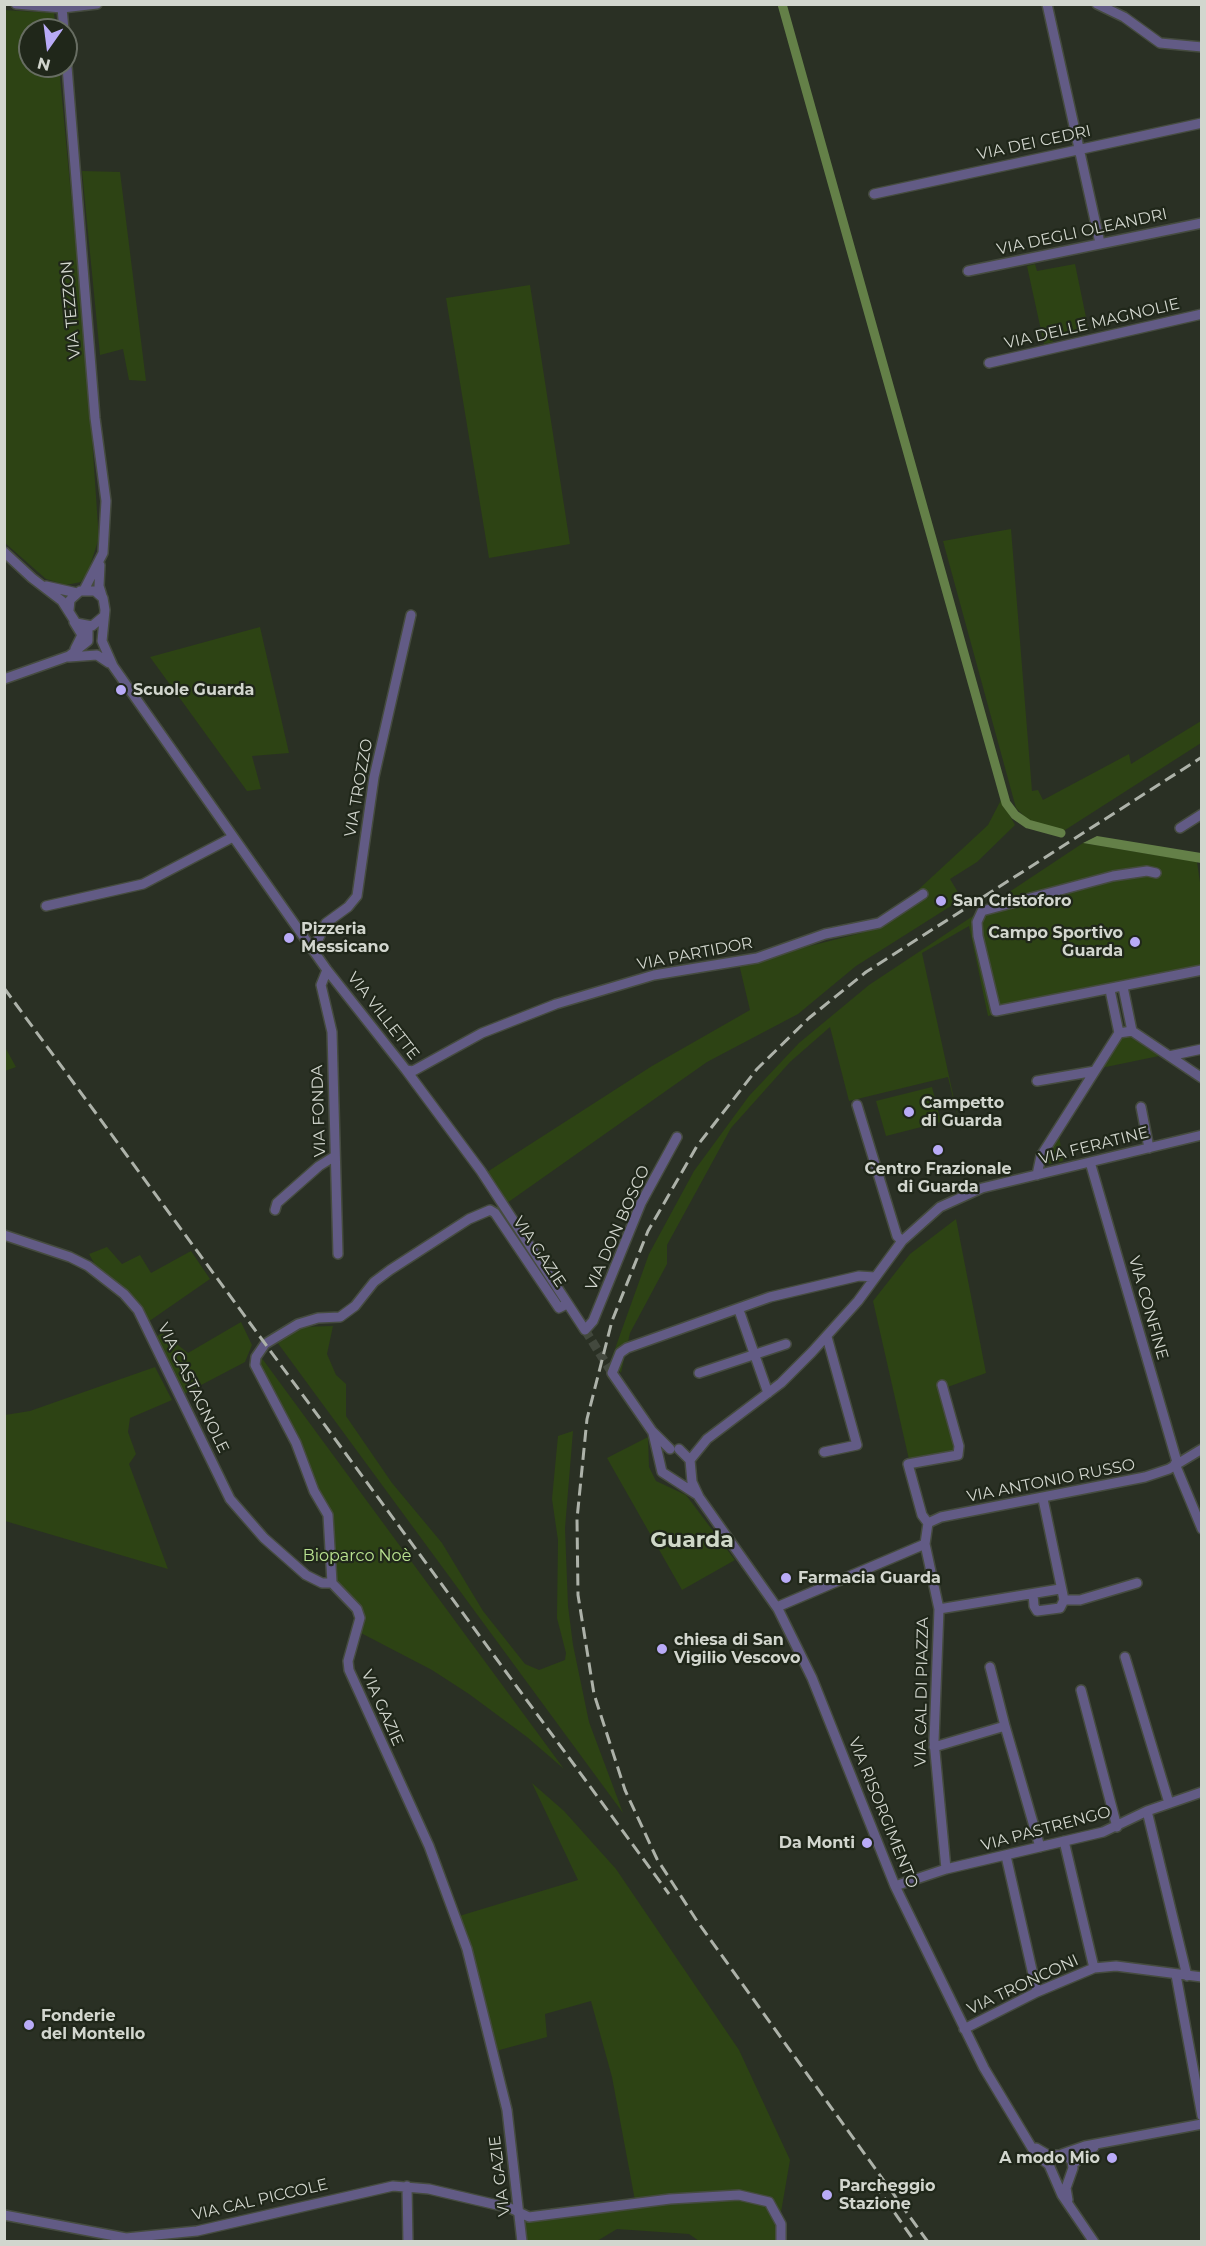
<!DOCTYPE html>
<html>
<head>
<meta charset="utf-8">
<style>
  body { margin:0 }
  #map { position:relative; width:1206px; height:2246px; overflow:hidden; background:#2a3024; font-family:Montserrat,sans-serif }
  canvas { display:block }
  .frame { position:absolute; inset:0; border:6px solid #d2d6ce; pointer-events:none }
  .north { position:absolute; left:18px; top:18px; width:60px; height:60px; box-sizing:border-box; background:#20271a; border:2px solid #676d62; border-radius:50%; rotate:194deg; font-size:16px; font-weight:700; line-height:24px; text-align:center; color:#d2d6ce }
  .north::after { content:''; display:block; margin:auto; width:21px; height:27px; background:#b9abf7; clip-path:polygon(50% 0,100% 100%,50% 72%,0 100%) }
</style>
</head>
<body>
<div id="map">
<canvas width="1206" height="2246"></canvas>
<div class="frame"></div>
<div class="north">N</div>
</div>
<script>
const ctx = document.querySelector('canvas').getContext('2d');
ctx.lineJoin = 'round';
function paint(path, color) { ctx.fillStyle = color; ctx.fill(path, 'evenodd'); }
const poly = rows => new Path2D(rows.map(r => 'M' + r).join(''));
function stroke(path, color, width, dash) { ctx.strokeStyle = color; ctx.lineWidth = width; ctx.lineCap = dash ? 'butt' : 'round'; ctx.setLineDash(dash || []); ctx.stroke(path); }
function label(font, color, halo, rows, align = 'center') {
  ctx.font = font + ' Montserrat,sans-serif'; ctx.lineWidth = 4.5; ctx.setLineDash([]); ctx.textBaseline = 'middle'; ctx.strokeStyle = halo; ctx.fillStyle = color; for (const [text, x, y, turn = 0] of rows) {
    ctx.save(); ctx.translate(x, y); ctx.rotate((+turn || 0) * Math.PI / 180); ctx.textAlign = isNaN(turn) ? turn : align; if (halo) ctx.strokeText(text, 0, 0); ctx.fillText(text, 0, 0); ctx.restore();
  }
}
const green = poly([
  [4,10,54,13,56,30,30,30,30,66,59,66,88,378,98,526,98,541,89,569,81,582,66,585,46,579,5,543],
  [82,171,120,172,146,381,129,380,123,349,100,355],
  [1035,264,1037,271,1075,264,1088,327,1051,335,1053,342,1044,344,1027,266],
  [530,285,570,544,489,558,446,298],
  [1011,529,1032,791,1038,790,1043,800,1129,754,1131,764,1201,721,1201,743,1062,832,1031,823,1016,808,943,541],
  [260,627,289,753,252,756,261,789,247,791,150,657],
  [1001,800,1015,825,977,862,950,879,962,899,856,966,798,1014,707,1062,507,1203,487,1172,652,1066,750,1010,739,964,861,933,920,894,919,889,988,825],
  [1083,843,1197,862,1202,896,1201,966,988,1016,969,926,922,953,961,1131,948,1077,849,1101,830,1027,790,1062,731,1128,667,1245,667,1264,630,1333,621,1373,611,1360,649,1254,694,1171,749,1096,799,1043,869,985],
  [1129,1036,1159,1056,1101,1068,1121,1037],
  [5,1047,16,1067,5,1071,4,1071],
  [932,1087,941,1122,886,1136,876,1101],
  [1059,1135,1063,1161,1049,1164,1046,1158],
  [956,1219,986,1373,945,1388,962,1460,910,1464,873,1301,910,1254],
  [107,1247,122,1264,140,1255,151,1273,191,1251,210,1279,148,1322,126,1291,95,1265,89,1254],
  [241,1322,252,1345,245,1362,184,1394,155,1337,163,1333,188,1353],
  [333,1326,327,1354,336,1375,346,1384,346,1416,392,1483,442,1543,483,1611,525,1664,539,1670,565,1660,566,1653,557,1618,558,1540,552,1499,558,1436,573,1431,565,1528,568,1606,573,1645,589,1722,623,1813,277,1342,302,1327],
  [261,1357,564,1769,527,1737,469,1694,432,1670,359,1632,362,1622,335,1583,331,1524,300,1444,261,1366],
  [155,1367,172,1400,130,1418,128,1432,136,1454,129,1464,168,1569,5,1521,5,1415,30,1411],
  [648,1437,649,1467,656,1481,686,1495,735,1560,682,1590,607,1458],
  [532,1783,564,1811,616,1869,739,2050,790,2160,776,2241,699,2241,689,2234,617,2229,597,2241,525,2241,524,2217,636,2206,612,2077,591,2001,545,2014,547,2037,496,2051,479,1978,456,1917,578,1880]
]);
const water = poly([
  [1097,836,1201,853,1201,863,1083,843]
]);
const canal = poly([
  [782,4,1006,803,1015,815,1028,824,1061,833]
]);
const minorTunnel = poly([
  [585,1330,612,1373]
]);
const minor = poly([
  [16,4,62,8,97,4],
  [1047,4,1100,243],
  [1097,4,1124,17,1160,43,1202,47],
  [62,8,64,30],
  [66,54,95,418,106,501,103,553,84,590],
  [874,194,1202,123],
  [968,271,1202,223],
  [989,363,1202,314],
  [4,552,32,578,62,601,76,623,92,626,104,616],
  [100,565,99,586,102,596],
  [46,586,77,593],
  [69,610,70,600,80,591,95,591,103,598,105,610,102,641,113,666,327,970,406,1070,481,1171,585,1330,593,1321,641,1203,677,1137],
  [74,622,82,635,75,649],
  [69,657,97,655,109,663],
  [4,679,69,656,88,641,88,626],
  [1180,828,1202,814],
  [1156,873,1147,871,1113,876,982,911,977,922,978,936,996,1011,1202,970],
  [46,906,143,884,233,837],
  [313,950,326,923,348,907,357,896,374,777,411,615],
  [327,970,321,985,332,1032,338,1254],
  [1123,987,1132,1031],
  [1110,990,1119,1033],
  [1169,1056,1202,1049],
  [406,1070,413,1071,482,1033,556,1004,654,975,757,958,825,934,879,923,923,894],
  [1037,1081,1095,1071],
  [857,1105,897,1236,902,1241],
  [1141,1107,1149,1148],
  [1090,1162,1177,1462],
  [1037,1175,1041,1156,1119,1033,1132,1031,1202,1078],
  [275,1210,277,1203,319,1166,335,1156],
  [4,1235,70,1257,88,1266,124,1294,138,1310,230,1499,264,1538,306,1575,322,1583,332,1583],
  [740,1313,768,1393],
  [699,1373,786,1344],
  [653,1433,662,1472,696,1494],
  [670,1449,652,1431,612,1373,620,1353,627,1348,770,1297,859,1276,875,1277],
  [679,1449,690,1460,692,1482,699,1497,778,1609,812,1678,895,1886,984,2068,1035,2153,1049,2165,1062,2195,1094,2242],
  [824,1452,857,1445,827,1337],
  [690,1460,707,1439,781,1383,812,1352,858,1301,902,1241,940,1207,982,1188,1202,1135],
  [1175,1464,1202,1529],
  [928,1523,925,1544,939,1609,934,1741,946,1869],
  [928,1523,941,1517,1145,1477,1169,1469,1202,1449],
  [928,1523,922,1515,908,1464,958,1455,959,1446,942,1385],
  [1033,1594,1034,1606,1037,1611,1060,1608,1064,1600,1043,1499],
  [1064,1600,1080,1600,1137,1583],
  [777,1607,925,1544],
  [939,1609,1060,1589],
  [1125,1657,1169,1803],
  [990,1667,1005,1726],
  [1081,1690,1117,1827],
  [934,1747,1005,1726,1040,1847],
  [1147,1811,1187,1976],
  [1064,1841,1094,1968],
  [1006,1856,1037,1992],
  [895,1886,946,1869,1103,1832,1147,1811,1202,1792],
  [1176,1975,1202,2116],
  [964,2029,1037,1992,1094,1968,1116,1966,1202,1977],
  [1036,2148,1048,2155,1066,2155,1072,2161,1073,2168,1066,2188,1068,2200],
  [1062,2154,1085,2146,1202,2124],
  [1073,2164,1094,2147],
  [407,2186,408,2242],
  [4,2215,126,2238,197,2231,393,2186,429,2189,510,2208,529,2217,670,2199,739,2195,769,2202,781,2224,781,2242],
  [522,2242,507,2110,467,1949,429,1846,349,1670,348,1661,360,1618,357,1609,332,1583,328,1515,314,1491,296,1443,255,1365,256,1357,265,1344,298,1324,318,1318,340,1317,355,1306,374,1282,390,1270,469,1219,490,1210,495,1213,559,1308,567,1304]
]);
const rail = poly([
  [4,988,669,1894],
  [874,2183,915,2242],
  [928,2242,697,1921,657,1859,625,1790,594,1694,578,1595,577,1519,587,1419,612,1321,648,1231,697,1146,757,1069,809,1018,866,972,1202,757]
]);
const markers = [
  [121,690,6,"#b9abf7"],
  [941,901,6,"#b9abf7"],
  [289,938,6,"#b9abf7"],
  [1135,942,6,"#b9abf7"],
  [909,1112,6,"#b9abf7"],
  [938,1150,6,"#b9abf7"],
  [786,1578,6,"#b9abf7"],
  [662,1649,6,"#b9abf7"],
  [867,1843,6,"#b9abf7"],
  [29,2025,6,"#b9abf7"],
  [1112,2158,6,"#b9abf7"],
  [827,2195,6,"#b9abf7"]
];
const streetNames = [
  ["VIA DEI CEDRI",1034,143,-12],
  ["VIA DEGLI OLEANDRI",1082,232,-12],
  ["VIA TEZZON",71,310,-95],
  ["VIA DELLE MAGNOLIE",1092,324,-13],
  ["VIA TROZZO",359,788,-80],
  ["VIA PARTIDOR",695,954,-11],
  ["VIA VILLETTE",383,1016,52],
  ["VIA FONDA",319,1111,-92],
  ["VIA FERATINE",1094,1146,-14],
  ["VIA DON BOSCO",618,1228,-66],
  ["VIA GAZIE",539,1252,56],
  ["VIA CONFINE",1148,1308,74],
  ["VIA CASTAGNOLE",193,1388,64],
  ["VIA ANTONIO RUSSO",1051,1481,-11],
  ["VIA CAL DI PIAZZA",922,1692,-89],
  ["VIA GAZIE",382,1708,66],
  ["VIA RISORGIMENTO",883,1813,68],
  ["VIA PASTRENGO",1046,1829,-15],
  ["VIA TRONCONI",1023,1985,-25],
  ["VIA GAZIE",500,2176,-97],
  ["VIA CAL PICCOLE",260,2200,-13]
];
const poiNames = [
  ["Scuole Guarda",133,690],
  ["San Cristoforo",953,901],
  ["Pizzeria",301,929],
  ["Messicano",301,947],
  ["Campo Sportivo",1123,933,"right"],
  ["Guarda",1123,951,"right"],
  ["Campetto",921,1103],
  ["di Guarda",921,1121],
  ["Centro Frazionale",938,1169,"center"],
  ["di Guarda",938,1187,"center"],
  ["Farmacia Guarda",798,1578],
  ["chiesa di San",674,1640],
  ["Vigilio Vescovo",674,1658],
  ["Da Monti",855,1843,"right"],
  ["Fonderie",41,2016],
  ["del Montello",41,2034],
  ["A modo Mio",1100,2158,"right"],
  ["Parcheggio",839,2186],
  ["Stazione",839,2204]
];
const parkNames = [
  ["Bioparco Noè",357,1556]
];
const districtNames = [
  ["Guarda",692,1541]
];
paint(green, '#2d4314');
paint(water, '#648048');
stroke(canal, '#648048', 9);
stroke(minorTunnel, '#43493e', 9, [9, 4.5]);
stroke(minor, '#454b3f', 12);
stroke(minor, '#625b85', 9);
stroke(rail, '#adb2a9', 3, [12, 6]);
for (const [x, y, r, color] of markers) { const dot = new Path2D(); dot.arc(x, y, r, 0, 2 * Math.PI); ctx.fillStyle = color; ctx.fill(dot); stroke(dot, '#20271a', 2); }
label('16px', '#d2d6ce', '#20271a', streetNames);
label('bold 16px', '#d2d6ce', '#20271a', poiNames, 'left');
label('16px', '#bae491', '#20271a', parkNames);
label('bold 22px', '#cfd8c8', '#20271a', districtNames);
</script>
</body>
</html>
